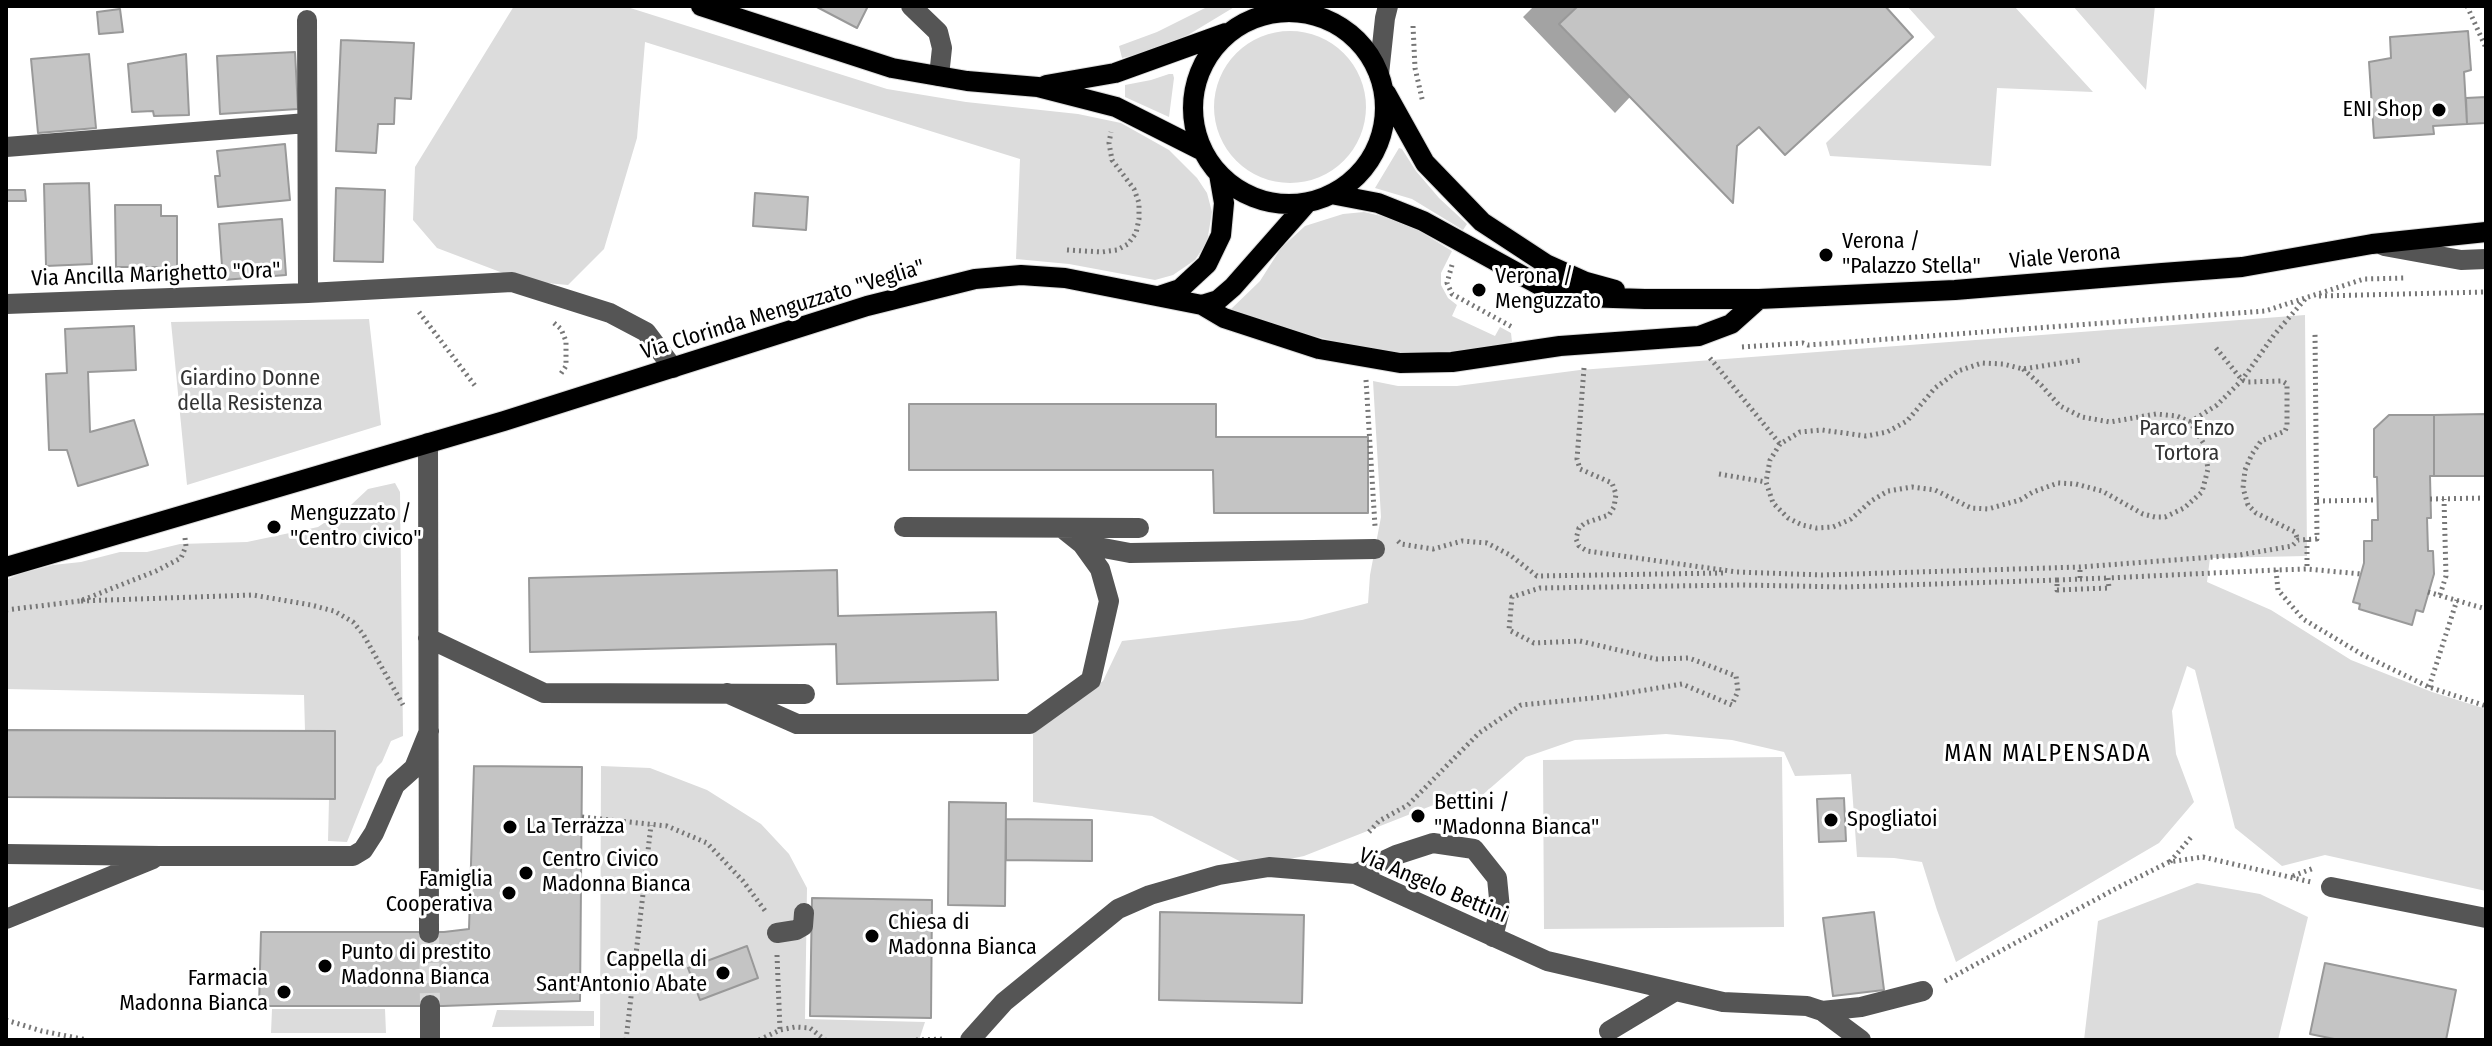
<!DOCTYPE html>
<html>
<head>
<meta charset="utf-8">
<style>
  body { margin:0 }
  #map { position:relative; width:2492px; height:1046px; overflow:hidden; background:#fff; font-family:"Fira Sans Condensed",sans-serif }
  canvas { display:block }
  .frame { position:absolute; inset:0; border:8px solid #000; pointer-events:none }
</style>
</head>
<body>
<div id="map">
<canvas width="2492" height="1046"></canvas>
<div class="frame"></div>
</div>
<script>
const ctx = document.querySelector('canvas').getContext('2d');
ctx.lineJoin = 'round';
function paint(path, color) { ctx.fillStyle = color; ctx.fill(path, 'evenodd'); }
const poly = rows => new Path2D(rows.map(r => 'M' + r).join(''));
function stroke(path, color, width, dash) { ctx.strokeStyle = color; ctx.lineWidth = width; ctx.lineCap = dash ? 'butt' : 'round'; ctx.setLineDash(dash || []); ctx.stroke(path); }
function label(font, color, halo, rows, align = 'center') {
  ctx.font = font + ' "Fira Sans Condensed",sans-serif'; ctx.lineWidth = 6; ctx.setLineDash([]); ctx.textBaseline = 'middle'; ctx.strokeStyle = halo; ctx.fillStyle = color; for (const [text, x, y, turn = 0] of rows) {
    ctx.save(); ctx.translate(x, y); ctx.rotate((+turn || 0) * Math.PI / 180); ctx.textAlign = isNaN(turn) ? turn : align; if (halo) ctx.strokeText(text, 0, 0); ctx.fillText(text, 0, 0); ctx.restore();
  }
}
const green = poly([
  [514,6,624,6,887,89,966,102,1078,114,1121,123,1169,150,1197,178,1207,193,1212,212,1207,242,1195,260,1173,275,1155,280,1069,264,1016,259,1020,159,645,42,637,138,604,249,568,285,524,281,437,248,413,220,415,167],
  [1209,6,1236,6,1188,35,1145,53,1122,58,1119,46,1157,32],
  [1907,6,2014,6,2093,92,1997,88,1991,166,1830,156,1826,143,1935,37],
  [2073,6,2155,6,2146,90],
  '1214 107a76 76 0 1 1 152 0a76 76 0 1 1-152 0Z',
  [1169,74,1173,74,1174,78,1169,117,1125,97,1125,85,1151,80],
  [1399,148,1402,149,1416,171,1439,198,1467,224,1463,230,1412,199,1375,188],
  [1364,212,1403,221,1452,251,1441,273,1441,285,1448,298,1457,305,1452,316,1495,336,1500,327,1511,333,1512,342,1454,353,1404,355,1371,351,1227,313,1260,281,1281,248,1305,226,1343,214],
  [2305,315,2307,556,2210,558,2207,582,2271,610,2351,660,2432,692,2486,709,2486,891,2325,855,2282,866,2235,828,2195,670,2187,666,2172,711,2176,754,2194,802,2159,843,1956,962,1937,910,1922,862,1894,858,1857,857,1851,774,1795,776,1784,752,1732,740,1666,734,1575,740,1526,757,1479,798,1436,804,1304,856,1251,867,1152,816,1033,802,1033,734,1103,681,1122,641,1302,620,1368,603,1370,575,1381,517,1373,381,1398,386,1457,386,1580,370],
  [369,319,381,425,187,485,171,322],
  [395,483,400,492,403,736,391,741,382,762,377,767,347,842,328,841,329,799,335,798,335,732,305,731,304,695,6,689,6,580,19,574,53,565,81,562,120,552,147,552,180,544,247,542,318,527,351,505,368,489],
  [1782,757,1784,927,1544,929,1543,760],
  [601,766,650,768,707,790,761,824,789,854,807,888,805,1019,925,1022,919,1040,600,1040],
  [2197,883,2260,894,2308,917,2278,1040,2084,1040,2098,921],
  [272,1009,385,1009,386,1033,271,1033],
  [497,1010,594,1011,594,1026,492,1027]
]);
const water = poly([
  [1534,6,1578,6,1559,24,1630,97,1615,113,1523,17]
]);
const building = poly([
  [815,6,868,6,857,28,815,6],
  [1578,6,1885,6,1913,37,1785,155,1759,127,1737,146,1733,203,1559,24,1578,6],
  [120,9,123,32,99,34,97,12,120,9],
  [2468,31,2471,70,2464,72,2467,124,2433,126,2434,134,2374,138,2369,62,2391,58,2390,37,2468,31],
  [341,40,414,43,411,99,395,98,394,124,378,124,376,153,336,151,341,40],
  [295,52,298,109,220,114,217,56,295,52],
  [89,54,96,128,38,133,31,59,89,54],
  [186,54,189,115,154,116,153,111,132,112,128,64,186,54],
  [2486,97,2486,123,2467,124,2466,98,2486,97],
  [285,144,290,200,218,207,215,176,220,176,217,151,285,144],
  [89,183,92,264,46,266,44,184,89,183],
  [336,188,385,190,383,262,334,261,336,188],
  [6,190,25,190,26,201,6,201,6,190],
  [755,193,808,197,806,230,753,226,755,193],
  [115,205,161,205,161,216,177,216,177,267,116,267,115,205],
  [282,219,286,275,223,280,219,224,282,219],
  [134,326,136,370,88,372,90,432,134,420,148,465,78,486,67,450,49,450,46,374,67,373,65,329,134,326],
  [909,404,1216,404,1216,437,1368,437,1368,513,1214,513,1213,470,909,470,909,404],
  [2486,414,2486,476,2434,476,2434,415,2486,414],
  [2389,415,2434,415,2434,476,2430,476,2431,518,2427,518,2428,551,2433,551,2434,574,2423,612,2416,610,2412,625,2359,609,2360,604,2353,602,2364,563,2364,541,2372,541,2372,520,2378,520,2377,477,2374,477,2374,429,2389,415],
  [837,570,838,616,996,612,998,680,837,684,836,644,530,652,529,578,837,570],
  [6,730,335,731,335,799,6,797,6,730],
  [474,766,582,767,580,1001,443,1006,259,1006,261,932,444,932,469,929,474,766],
  [1844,798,1846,841,1819,842,1817,799,1844,798],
  [949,802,1006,803,1005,906,948,905,949,802],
  [1006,819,1092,820,1092,861,1006,860,1006,819],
  [812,898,932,900,931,1018,810,1016,812,898],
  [1160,912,1304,915,1302,1003,1159,1000,1160,912],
  [1874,912,1884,990,1833,996,1823,918,1874,912],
  [747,946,758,978,700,1000,688,968,747,946],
  [2325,963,2456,990,2446,1040,2339,1040,2310,1034,2325,963]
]);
const minorTunnel = poly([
  [429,933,430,1005]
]);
const path = poly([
  [2467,6,2486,48],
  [1413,26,1415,68,1423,103],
  [1067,250,1102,252,1117,250,1128,244,1136,233,1139,219,1139,203,1134,189,1112,160,1109,143,1111,132],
  [1452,265,1447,283,1452,294,1514,328],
  [2319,296,2486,292],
  [419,312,476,387],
  [554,323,561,329,566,341,566,366,560,375],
  [1742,347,1803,343,1808,345,2265,311,2364,279,2405,278],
  [2216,348,2242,380,2247,382,2282,381,2287,384,2287,426,2285,431,2261,441,2252,454,2245,470,2243,488,2248,505,2256,513,2295,532,2298,540],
  [1710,358,1780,444],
  [1584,368,1577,459,1580,469,1612,483,1616,494,1614,507,1609,515,1585,523,1579,528,1576,539,1579,546,1587,551,1737,572,1822,575,2080,567,2240,555,2292,546,2298,540,2317,539,2315,333],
  [2023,369,2041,385,2060,406,2082,417,2110,422,2156,414,2177,416,2190,422,2204,444,2208,469,2202,492,2184,508,2165,517,2155,517,2143,514,2102,491,2076,484,2058,483,2033,492,2020,500,1988,509,1971,508,1935,490,1912,487,1888,491,1871,501,1851,519,1833,527,1816,528,1802,525,1788,518,1773,503,1766,482,1770,460,1780,444,1800,432,1822,430,1866,436,1887,432,1907,421,1935,388,1958,371,1982,363,2003,364,2023,369,2081,360],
  [1366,380,1375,526],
  [2190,422,2217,405,2242,380,2274,335,2306,298],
  [1719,474,1766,482],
  [2430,499,2486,498],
  [2317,501,2377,500],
  [185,538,186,546,181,558,156,571,80,601,253,595,311,605,334,611,353,622,363,634,403,705],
  [2307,540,2307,569],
  [1398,541,1401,544,1433,549,1462,541,1487,543,1510,555,1537,576,1723,573],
  [2276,570,2278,590,2303,619,2363,655,2429,687,2486,706],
  [2080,579,2108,578],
  [2057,580,2080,579,2080,567],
  [2428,592,2486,609],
  [2440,595,2446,576,2444,499],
  [6,610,80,601],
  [2429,687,2457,600],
  [582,817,667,826,707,843,743,881,766,912],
  [1369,832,1379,821,1408,805,1479,733,1521,705,1603,697,1682,684,1732,705,1738,691,1736,676,1689,658,1656,659,1580,641,1534,643,1509,630,1512,597,1540,588,1742,585,1845,587,2057,580,2057,590,2109,588,2108,578,2276,570,2307,569,2361,574],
  [2170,862,2192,836],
  [2293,876,2314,868],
  [777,955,780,1030],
  [1945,981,2115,889,2169,862,2203,857,2311,882],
  [6,1020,42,1031,87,1040],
  [626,1040,651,825],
  [759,1040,780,1030,795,1027,810,1028,825,1040],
  [916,1040,945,1039]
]);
const minor = poly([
  [911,6,938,32,942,48,939,76],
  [1273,12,1281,6],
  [307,20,308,293],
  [1379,74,1385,18,1388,6],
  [6,147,307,123],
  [2384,246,2461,260,2486,259],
  [6,304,308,293,512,282,610,313,646,332,673,368],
  [428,443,429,933],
  [904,527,1139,528],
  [1082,544,1130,553,1375,549],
  [428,638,544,693,805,694],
  [727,693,797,724,1030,724,1091,680,1109,601,1100,569,1082,544,1062,528],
  [6,854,160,856,353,856,363,850,374,833,395,785,414,768,429,731],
  [1355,874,1396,855,1433,843,1474,849,1497,878,1500,909,1493,937],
  [2331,887,2486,918],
  [6,919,153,859],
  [777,933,796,930,803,926,804,913],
  [1822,1011,1861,1040],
  [1609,1031,1674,992],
  [430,1040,430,1005],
  [970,1040,1004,1002,1118,909,1150,895,1219,875,1269,867,1355,874,1547,961,1723,1002,1807,1006,1822,1011,1861,1007,1923,991]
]);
const major = poly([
  [701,6,892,68,967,81,1038,87,1116,107,1203,151],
  '1193 108a96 96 0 1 1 192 0a96 96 0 1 1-192 0Z',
  [1046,85,1115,73,1226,33],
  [1386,93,1425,163,1482,222,1546,264,1586,282,1615,290],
  [1331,194,1378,203,1423,221,1543,287,1582,297,1645,299,1759,299,1955,290,2162,273,2242,267,2372,244,2486,232],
  [1159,296,1180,289,1207,264,1221,235,1224,203,1219,174],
  [1202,305,1224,318,1319,349,1400,363,1452,362,1560,346,1699,336,1731,324,1759,299],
  [6,567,504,421,867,306,975,279,1021,275,1065,278,1202,305,1218,300,1233,287,1307,203]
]);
const markers = [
  [2439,110,8,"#000"],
  [1826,255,8,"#000"],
  [1479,290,8,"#000"],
  [274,527,8,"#000"],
  [1418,816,8,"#000"],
  [1831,820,8,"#000"],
  [510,827,8,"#000"],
  [526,873,8,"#000"],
  [509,893,8,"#000"],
  [872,936,8,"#000"],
  [325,966,8,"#000"],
  [723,973,8,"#000"],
  [284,992,8,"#000"]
];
const poiNames = [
  ["ENI Shop",2423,110,"right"],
  ["Verona /",1842,242],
  ["\"Palazzo Stella\"",1842,267],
  ["Verona /",1495,277],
  ["Menguzzato",1495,302],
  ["Menguzzato /",290,514],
  ["\"Centro civico\"",290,539],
  ["Bettini /",1434,803],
  ["\"Madonna Bianca\"",1434,828],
  ["Spogliatoi",1847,820],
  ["La Terrazza",526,827],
  ["Centro Civico",542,860],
  ["Madonna Bianca",542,885],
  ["Famiglia",493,880,"right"],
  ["Cooperativa",493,905,"right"],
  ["Chiesa di",888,923],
  ["Madonna Bianca",888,948],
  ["Punto di prestito",341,953],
  ["Madonna Bianca",341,978],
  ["Cappella di",707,960,"right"],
  ["Sant'Antonio Abate",707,985,"right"],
  ["Farmacia",268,979,"right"],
  ["Madonna Bianca",268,1004,"right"]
];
const streetNames = [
  ["Viale Verona",2065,257,-5],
  ["Via Ancilla Marighetto \"Ora\"",156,275,-2],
  ["Via Clorinda Menguzzato \"Veglia\"",783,310,-17],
  ["Via Angelo Bettini",1433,886,23]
];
const parkNames = [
  ["Giardino Donne",250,379],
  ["della Resistenza",250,404],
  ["Parco Enzo",2187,429],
  ["Tortora",2187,454]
];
const neighbourhoodNames = [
  ["MAN MALPENSADA",2048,754]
];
paint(green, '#dcdcdc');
paint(water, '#a3a3a3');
paint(building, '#c4c4c4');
stroke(building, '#999', 2);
stroke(minorTunnel, '#d9d9d9', 20, [20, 10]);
stroke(major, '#dbdbdb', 22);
stroke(path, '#777', 5, [2, 4]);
stroke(minor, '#555', 20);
stroke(major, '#000', 20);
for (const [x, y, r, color] of markers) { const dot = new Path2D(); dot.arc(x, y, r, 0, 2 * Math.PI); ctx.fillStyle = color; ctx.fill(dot); stroke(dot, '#fff', 3); }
label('22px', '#000', '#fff', poiNames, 'left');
label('22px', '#000', '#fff', streetNames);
label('22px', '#333', '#fff', parkNames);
ctx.letterSpacing = '2px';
label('24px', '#000', '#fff', neighbourhoodNames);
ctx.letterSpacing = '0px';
</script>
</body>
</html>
